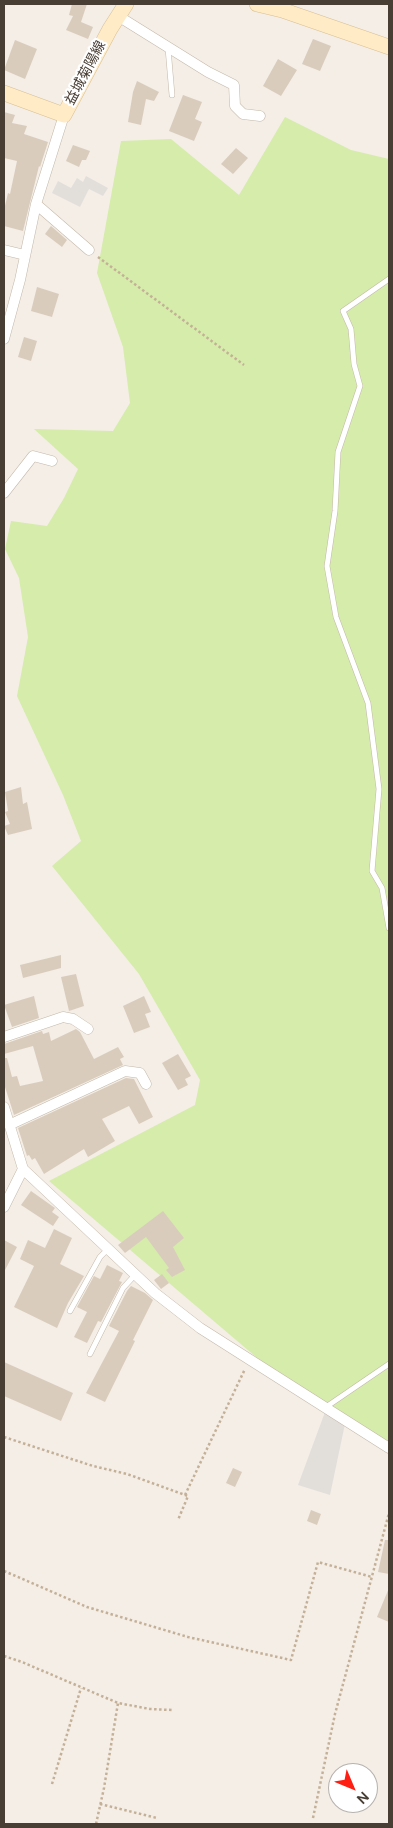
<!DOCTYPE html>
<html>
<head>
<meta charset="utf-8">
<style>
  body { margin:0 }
  #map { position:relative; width:393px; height:1828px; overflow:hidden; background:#f4eee6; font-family:"DM Sans",sans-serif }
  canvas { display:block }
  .frame { position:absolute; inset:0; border:5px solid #483e34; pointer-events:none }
  .north { position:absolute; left:328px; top:1763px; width:50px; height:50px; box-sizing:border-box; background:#fff; border:1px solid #b6b2ae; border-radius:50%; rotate:135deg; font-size:14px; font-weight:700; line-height:20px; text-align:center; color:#483e34 }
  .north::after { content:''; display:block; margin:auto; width:18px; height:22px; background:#ff1f12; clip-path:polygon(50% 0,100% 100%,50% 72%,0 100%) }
</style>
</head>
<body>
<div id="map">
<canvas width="393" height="1828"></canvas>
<div class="frame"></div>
<div class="north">N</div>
</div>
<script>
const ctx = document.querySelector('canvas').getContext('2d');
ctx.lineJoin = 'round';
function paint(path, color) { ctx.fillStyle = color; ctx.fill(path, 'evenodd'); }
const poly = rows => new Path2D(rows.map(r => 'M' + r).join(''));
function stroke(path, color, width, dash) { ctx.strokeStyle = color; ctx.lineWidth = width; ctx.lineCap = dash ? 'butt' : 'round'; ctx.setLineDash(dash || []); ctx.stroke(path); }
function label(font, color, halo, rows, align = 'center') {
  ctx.font = font + ' "DM Sans","Noto Sans JP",sans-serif'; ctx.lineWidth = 4.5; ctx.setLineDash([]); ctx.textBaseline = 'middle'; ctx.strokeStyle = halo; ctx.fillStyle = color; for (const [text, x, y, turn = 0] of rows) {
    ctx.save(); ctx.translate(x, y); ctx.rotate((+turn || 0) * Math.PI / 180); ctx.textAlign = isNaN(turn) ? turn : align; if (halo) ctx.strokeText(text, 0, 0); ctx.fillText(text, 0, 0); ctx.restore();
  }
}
const green = poly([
  [285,117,351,150,389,159,389,1447,289,1385,49,1181,195,1105,200,1080,139,974,52,866,81,841,63,795,17,696,28,637,19,578,5,549,11,521,47,526,64,498,78,469,34,429,113,431,130,403,123,347,97,273,121,141,171,139,239,195]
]);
const parking = poly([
  [86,176,108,188,103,196,89,189,80,207,52,193,58,181,71,188,77,178,83,182],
  [325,1412,345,1424,330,1495,298,1485]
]);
const building = poly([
  [72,4,87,4,81,22,93,27,88,39,66,30,73,16,69,15],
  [313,39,331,46,320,71,302,64],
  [15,40,37,49,25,79,4,70],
  [278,59,297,70,281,96,263,86],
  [137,81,159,92,154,101,146,99,141,125,128,122,133,92],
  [183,95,202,102,195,119,202,122,194,141,169,131],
  [4,112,15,115,12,123,27,126,24,134,48,142,40,167,39,166,23,231,4,226,4,210,8,193,10,194,17,161,4,158],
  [73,145,90,151,86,160,82,160,79,167,66,161],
  [236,148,248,158,233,174,221,164],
  [51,226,67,240,62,247,45,234],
  [37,287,59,294,52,317,31,311],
  [24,337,37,341,31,361,18,357],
  [21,787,23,804,27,802,32,829,8,835,4,826,10,824,5,812,8,811,5,792],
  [61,955,61,968,23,978,20,965],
  [76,974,84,1006,69,1011,61,977],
  [34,996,39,1018,12,1027,4,1005],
  [144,996,151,1012,145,1014,150,1027,134,1033,123,1006],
  [76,1029,80,1032,94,1059,118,1047,124,1057,120,1059,123,1065,14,1115,4,1084,4,1058,7,1058,12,1077,17,1076,20,1086,43,1081,33,1046,4,1054,4,1044,42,1031,43,1034,49,1032,51,1041],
  [178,1054,191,1076,185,1079,188,1085,178,1090,162,1063],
  [126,1078,134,1079,153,1117,139,1124,129,1106,102,1119,115,1141,88,1157,84,1149,44,1174,35,1158,32,1160,29,1155,27,1156,18,1128],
  [31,1191,55,1208,52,1212,59,1217,53,1226,21,1205],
  [163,1211,184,1238,173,1247,185,1270,172,1277,166,1270,169,1268,146,1237,125,1253,118,1245],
  [54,1229,72,1238,60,1264,84,1276,68,1303,57,1328,14,1307,34,1266,20,1259,28,1240,45,1248],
  [4,1240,17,1247,4,1272],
  [107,1265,123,1273,119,1281,122,1282,101,1322,98,1321,87,1343,74,1337,87,1312,77,1307,94,1276,100,1279],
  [162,1274,169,1283,161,1289,154,1280],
  [131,1286,145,1293,153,1300,133,1340,135,1341,105,1402,86,1393,119,1331,109,1326,127,1291],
  [4,1362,73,1393,61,1421,4,1396],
  [233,1468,242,1472,235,1487,226,1483],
  [311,1510,321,1514,317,1525,307,1521],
  [385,1540,389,1540,389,1574,378,1572],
  [389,1588,389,1622,377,1617]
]);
const path = poly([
  [98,257,244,365],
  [4,1437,93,1466,127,1474,188,1496,178,1520],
  [185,1495,245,1369],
  [4,1571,87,1607,188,1637,291,1660,318,1562,372,1577],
  [4,1656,22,1662,118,1703,150,1709,172,1710],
  [52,1784,81,1688],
  [100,1804,157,1818],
  [313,1818,335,1714,389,1513],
  [96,1824,104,1788,118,1703]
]);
const service = poly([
  [168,48,172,95],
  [389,279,343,311,351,329,354,364,360,386,338,452,335,511,327,566,336,617,368,703,379,789,372,871,382,888,389,928],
  [70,1311,100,1257,108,1249],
  [90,1354,123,1288,135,1275],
  [326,1407,389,1364]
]);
const minor = poly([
  [118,16,208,72,234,85,235,106,243,114,260,116],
  [36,204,89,250],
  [4,250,25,255],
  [4,339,20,280,36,204,64,115],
  [4,493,33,456,52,461],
  [4,1037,63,1017,73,1019,88,1029],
  [4,1107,23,1169,155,1293,200,1328,389,1448],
  [9,1125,125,1071,140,1073,146,1084],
  [4,1207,23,1169]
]);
const secondary = poly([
  [257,4,282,10,389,47],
  [4,93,64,115,110,29,126,4]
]);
const streetNames = [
  ["益城菊陽線",86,73,-62]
];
paint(green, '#d5ecab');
paint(parking, '#e2dfdb');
paint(building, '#daccbd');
stroke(service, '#c4b8aa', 6);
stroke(minor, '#c4b8aa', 11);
stroke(secondary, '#d8bf92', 16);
stroke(path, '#c4b097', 2.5, [2.5, 2.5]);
stroke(service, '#fff', 5);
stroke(minor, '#fff', 10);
stroke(secondary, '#ffebc5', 15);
label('14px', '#483e34', '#fff', streetNames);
</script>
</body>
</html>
